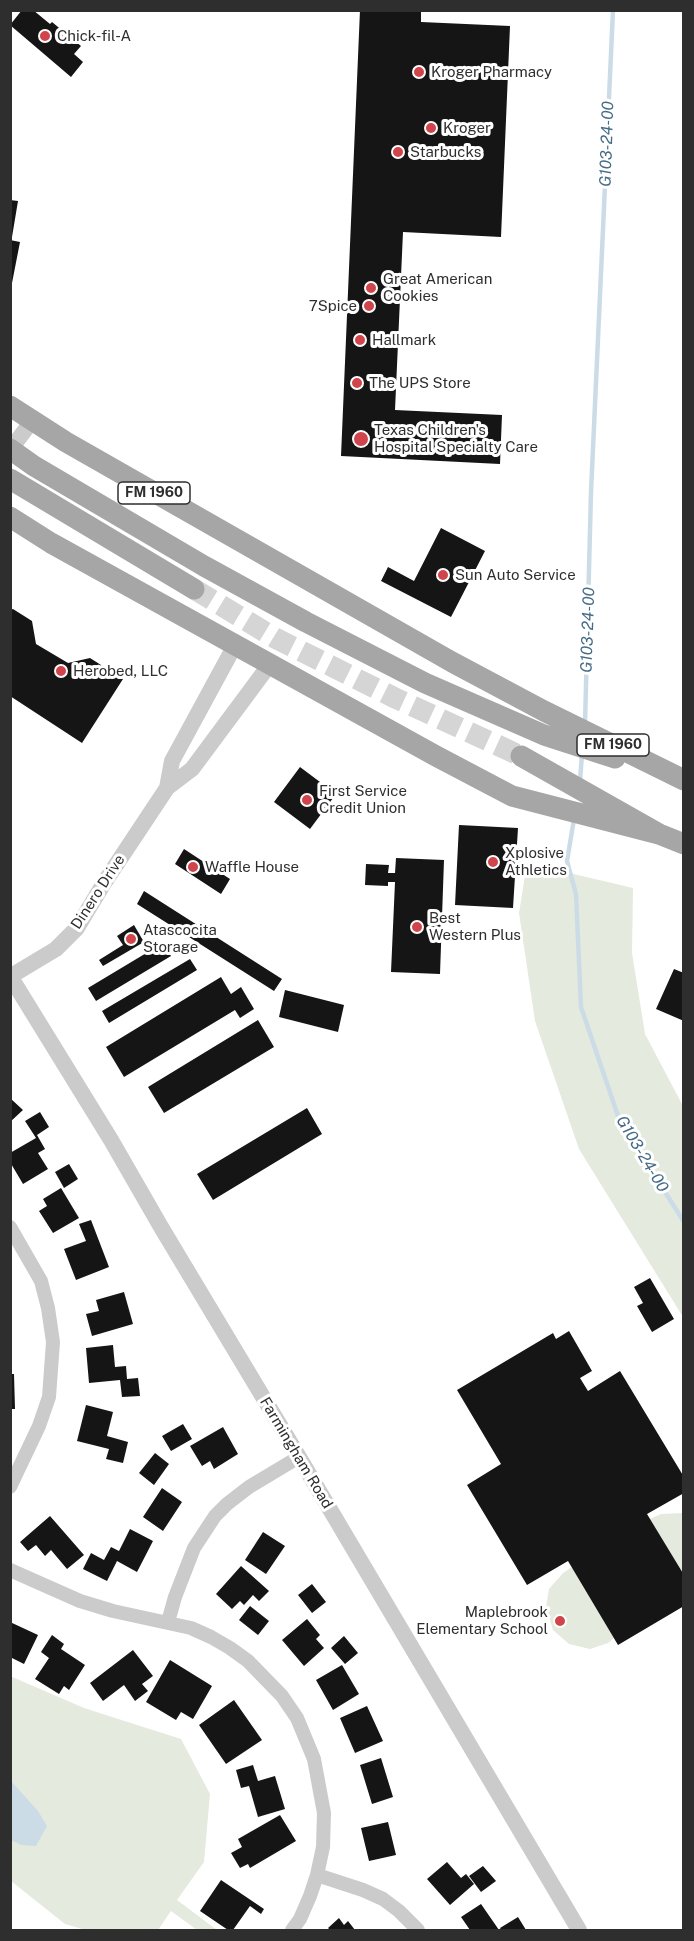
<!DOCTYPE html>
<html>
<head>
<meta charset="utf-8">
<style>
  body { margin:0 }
  #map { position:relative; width:694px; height:1941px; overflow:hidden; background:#fff; font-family:"Public Sans",sans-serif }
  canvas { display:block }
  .frame { position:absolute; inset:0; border:12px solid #2e2e2e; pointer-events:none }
</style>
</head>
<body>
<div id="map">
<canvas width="694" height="1941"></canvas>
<div class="frame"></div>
</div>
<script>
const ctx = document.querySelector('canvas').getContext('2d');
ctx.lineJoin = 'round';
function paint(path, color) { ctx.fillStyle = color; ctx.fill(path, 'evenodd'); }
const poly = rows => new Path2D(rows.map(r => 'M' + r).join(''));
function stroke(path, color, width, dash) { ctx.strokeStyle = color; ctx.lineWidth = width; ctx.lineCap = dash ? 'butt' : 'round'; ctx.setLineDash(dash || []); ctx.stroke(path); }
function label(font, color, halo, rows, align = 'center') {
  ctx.font = font + ' "Public Sans",sans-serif'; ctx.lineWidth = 6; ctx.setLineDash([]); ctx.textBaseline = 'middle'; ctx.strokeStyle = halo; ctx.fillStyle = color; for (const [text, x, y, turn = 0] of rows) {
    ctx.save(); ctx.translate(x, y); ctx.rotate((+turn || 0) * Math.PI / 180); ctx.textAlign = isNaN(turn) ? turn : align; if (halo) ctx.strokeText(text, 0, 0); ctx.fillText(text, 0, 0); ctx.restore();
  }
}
const green = poly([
  [527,863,633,888,632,953,645,1034,683,1106,683,1317,579,1149,535,1021,519,913],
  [683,1513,683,1575,650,1519,661,1514],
  [572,1567,614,1638,608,1643,590,1649,569,1644,553,1630,546,1607,549,1589,563,1573],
  [10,1676,84,1708,181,1739,210,1794,204,1862,177,1900,217,1930,197,1930,171,1911,158,1930,86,1930,65,1924,11,1881]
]);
const water = poly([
  [11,1781,38,1811,47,1826,36,1846,21,1845,11,1840]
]);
const stream = poly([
  [585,724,591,492,613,10],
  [580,781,582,754],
  [574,819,567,861,576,894,581,1007,619,1119,684,1222]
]);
const building = poly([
  [22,10,33,10,50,24,52,22,81,46,74,54,83,62,71,77,10,25],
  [360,10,421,10,421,22,510,26,501,237,403,232,395,410,502,415,500,464,341,456],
  [10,200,18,201,12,237,10,237],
  [10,240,20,242,12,283,10,283],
  [441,528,485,551,451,617,381,581,388,567,414,581],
  [13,609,32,621,36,644,68,663,90,658,123,679,82,743,10,696,10,610],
  [300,767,336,794,310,829,274,802],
  [459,825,518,828,513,908,455,905],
  [184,849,230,879,221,894,175,864],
  [396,858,444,860,440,974,391,972,395,882,388,882,388,886,365,885,366,864,389,865,388,873,395,873],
  [144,891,282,979,274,991,137,904],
  [134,925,144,942,103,966,99,960,123,945,117,936],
  [163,943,171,956,96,1001,88,988],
  [190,959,197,970,109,1023,102,1011],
  [674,969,684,973,684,1021,656,1009],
  [221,977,231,994,241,987,254,1009,240,1018,235,1010,124,1077,106,1047],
  [285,990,344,1005,338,1032,279,1017],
  [258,1020,274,1047,164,1113,148,1087],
  [10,1098,23,1110,10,1122],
  [307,1108,322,1134,213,1200,197,1174],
  [40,1112,49,1127,37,1135,45,1149,38,1153,48,1169,23,1184,10,1162,10,1153,36,1138,25,1121],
  [69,1164,78,1179,64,1188,55,1172],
  [61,1188,79,1218,53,1233,39,1211,47,1206,43,1199],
  [91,1220,109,1267,76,1280,64,1249,86,1241,79,1224],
  [650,1278,674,1319,652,1332,637,1306,643,1303,634,1287],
  [124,1292,133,1324,92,1336,86,1314,99,1311,96,1300],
  [569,1331,592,1371,580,1378,588,1391,620,1371,684,1477,684,1493,647,1514,684,1575,684,1606,618,1645,568,1561,527,1585,467,1485,501,1464,457,1390,553,1333,556,1339],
  [113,1345,115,1367,126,1366,127,1379,138,1378,140,1396,122,1397,120,1380,89,1383,86,1348],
  [10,1374,14,1374,15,1409,10,1409],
  [86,1405,113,1412,107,1436,128,1442,123,1463,106,1459,109,1449,77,1441],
  [183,1424,192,1439,171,1451,162,1436],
  [223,1427,238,1454,214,1469,210,1461,202,1466,190,1446],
  [155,1453,169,1464,154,1485,139,1473],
  [162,1488,182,1502,163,1531,143,1517],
  [50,1516,84,1555,67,1569,51,1550,45,1556,36,1545,28,1551,20,1542],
  [130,1529,153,1541,137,1572,117,1561,107,1581,83,1569,91,1553,104,1560,111,1547,119,1551],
  [263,1532,285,1546,266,1574,245,1560],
  [241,1566,269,1591,259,1601,253,1595,244,1605,240,1601,232,1609,216,1594],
  [312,1584,326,1602,312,1613,298,1595],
  [250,1606,269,1621,258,1635,239,1620],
  [307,1619,320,1635,316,1639,324,1648,304,1666,282,1640],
  [10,1622,38,1635,24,1664,10,1657],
  [52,1635,64,1644,61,1649,85,1665,69,1690,64,1686,59,1694,35,1679,49,1658,41,1652],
  [344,1636,358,1653,345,1664,331,1648],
  [133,1650,153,1676,142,1684,148,1691,135,1701,124,1685,103,1701,90,1683],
  [170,1660,212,1686,193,1719,181,1712,176,1720,146,1702],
  [342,1665,359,1694,333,1710,316,1680],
  [234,1700,262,1740,226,1764,199,1725],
  [367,1706,383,1741,355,1753,340,1718],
  [381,1758,393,1797,372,1804,360,1765],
  [253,1765,258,1781,275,1776,285,1809,258,1817,249,1786,241,1788,236,1770],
  [280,1815,296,1841,250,1868,248,1864,240,1868,231,1853,242,1847,238,1839],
  [388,1822,396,1855,369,1861,361,1828],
  [447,1862,461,1878,466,1874,474,1884,450,1905,427,1879],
  [483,1866,496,1881,481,1892,469,1876],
  [221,1880,264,1909,261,1914,250,1906,233,1930,228,1930,200,1911],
  [481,1904,499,1930,470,1930,461,1917],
  [518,1917,526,1930,501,1930,500,1928],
  [339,1918,344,1925,348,1921,355,1930,330,1930,328,1928]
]);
const primaryTunnel = poly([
  [194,589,275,638,395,698,521,756]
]);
const minor = poly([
  [10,1227,41,1281,48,1308,53,1342,49,1397,39,1426,10,1487],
  [10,1570,80,1601,113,1611,191,1628,211,1637,230,1648,248,1661,282,1696,297,1718,314,1759,324,1813,323,1847,317,1875,310,1896,300,1919,292,1930],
  [168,1622,175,1597,194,1548,215,1516,227,1504,249,1487,299,1457],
  [317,1875,363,1890,383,1899,399,1911,418,1930]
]);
const tertiary = poly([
  [10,450,32,421],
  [167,788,172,761,235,645],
  [10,976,111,1140,161,1227,299,1457,579,1930],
  [11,976,56,949,77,928,104,883,167,788,192,769,270,664]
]);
const primary = poly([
  [10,406,66,442,452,662,544,711,684,780],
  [10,449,34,466,204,566,306,622,425,683,544,735,615,758],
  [10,479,194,589],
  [10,517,51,543,436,756,512,796,659,834],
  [521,756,659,834,684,844]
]);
const markers = [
  [45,36,6,"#d0454c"],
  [419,72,6,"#d0454c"],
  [431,128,6,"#d0454c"],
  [398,152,6,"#d0454c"],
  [371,288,6,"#d0454c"],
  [369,306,6,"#d0454c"],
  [360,340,6,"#d0454c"],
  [357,383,6,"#d0454c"],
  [361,439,8,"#d0454c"],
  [443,575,6,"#d0454c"],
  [61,671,6,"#d0454c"],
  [307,800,6,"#d0454c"],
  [493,862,6,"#d0454c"],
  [193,867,6,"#d0454c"],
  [417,927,6,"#d0454c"],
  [131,939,6,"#d0454c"],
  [560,1621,6,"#d0454c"]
];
const shields = [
  [154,493,72],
  [613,745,72]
];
const shieldNames = [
  ["FM 1960",154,493],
  ["FM 1960",613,745]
];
const poiNames = [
  ["Chick-fil-A",57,36],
  ["Kroger Pharmacy",431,72],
  ["Kroger",443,128],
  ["Starbucks",410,152],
  ["Great American",383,279],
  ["Cookies",383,296],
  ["7Spice",357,306,"right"],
  ["Hallmark",372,340],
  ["The UPS Store",369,383],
  ["Texas Children's",374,430],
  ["Hospital Specialty Care",374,447],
  ["Sun Auto Service",455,575],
  ["Herobed, LLC",73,671],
  ["First Service",319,791],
  ["Credit Union",319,808],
  ["Xplosive",505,853],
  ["Athletics",505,870],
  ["Waffle House",205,867],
  ["Best",429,918],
  ["Western Plus",429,935],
  ["Atascocita",143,930],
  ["Storage",143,947],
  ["Maplebrook",548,1612,"right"],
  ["Elementary School",548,1629,"right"]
];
const streetNames = [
  ["Dinero Drive",98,892,-57],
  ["Farmingham Road",296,1453,59]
];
const waterNames = [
  ["G103-24-00",607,144,-88],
  ["G103-24-00",588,630,-88],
  ["G103-24-00",642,1154,59]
];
paint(green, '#e4eadd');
paint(water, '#ccdce7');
stroke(stream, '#ccdce7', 4.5);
paint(building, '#151515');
stroke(primaryTunnel, '#d5d5d5', 21, [21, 10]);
stroke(minor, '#cbcbcb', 14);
stroke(tertiary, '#cbcbcb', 16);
stroke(primary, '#a6a6a6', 21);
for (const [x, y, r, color] of markers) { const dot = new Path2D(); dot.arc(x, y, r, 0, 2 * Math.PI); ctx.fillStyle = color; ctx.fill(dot); stroke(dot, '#fff', 2); }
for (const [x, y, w] of shields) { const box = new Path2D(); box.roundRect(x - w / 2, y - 11, w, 22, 4.5); ctx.fillStyle = '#fff'; ctx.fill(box); stroke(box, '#2e2e2e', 1.5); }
label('bold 14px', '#2e2e2e', null, shieldNames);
label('15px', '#2e2e2e', '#fff', poiNames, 'left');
label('15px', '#2e2e2e', '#fff', streetNames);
label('italic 16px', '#466c86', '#fff', waterNames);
</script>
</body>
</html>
